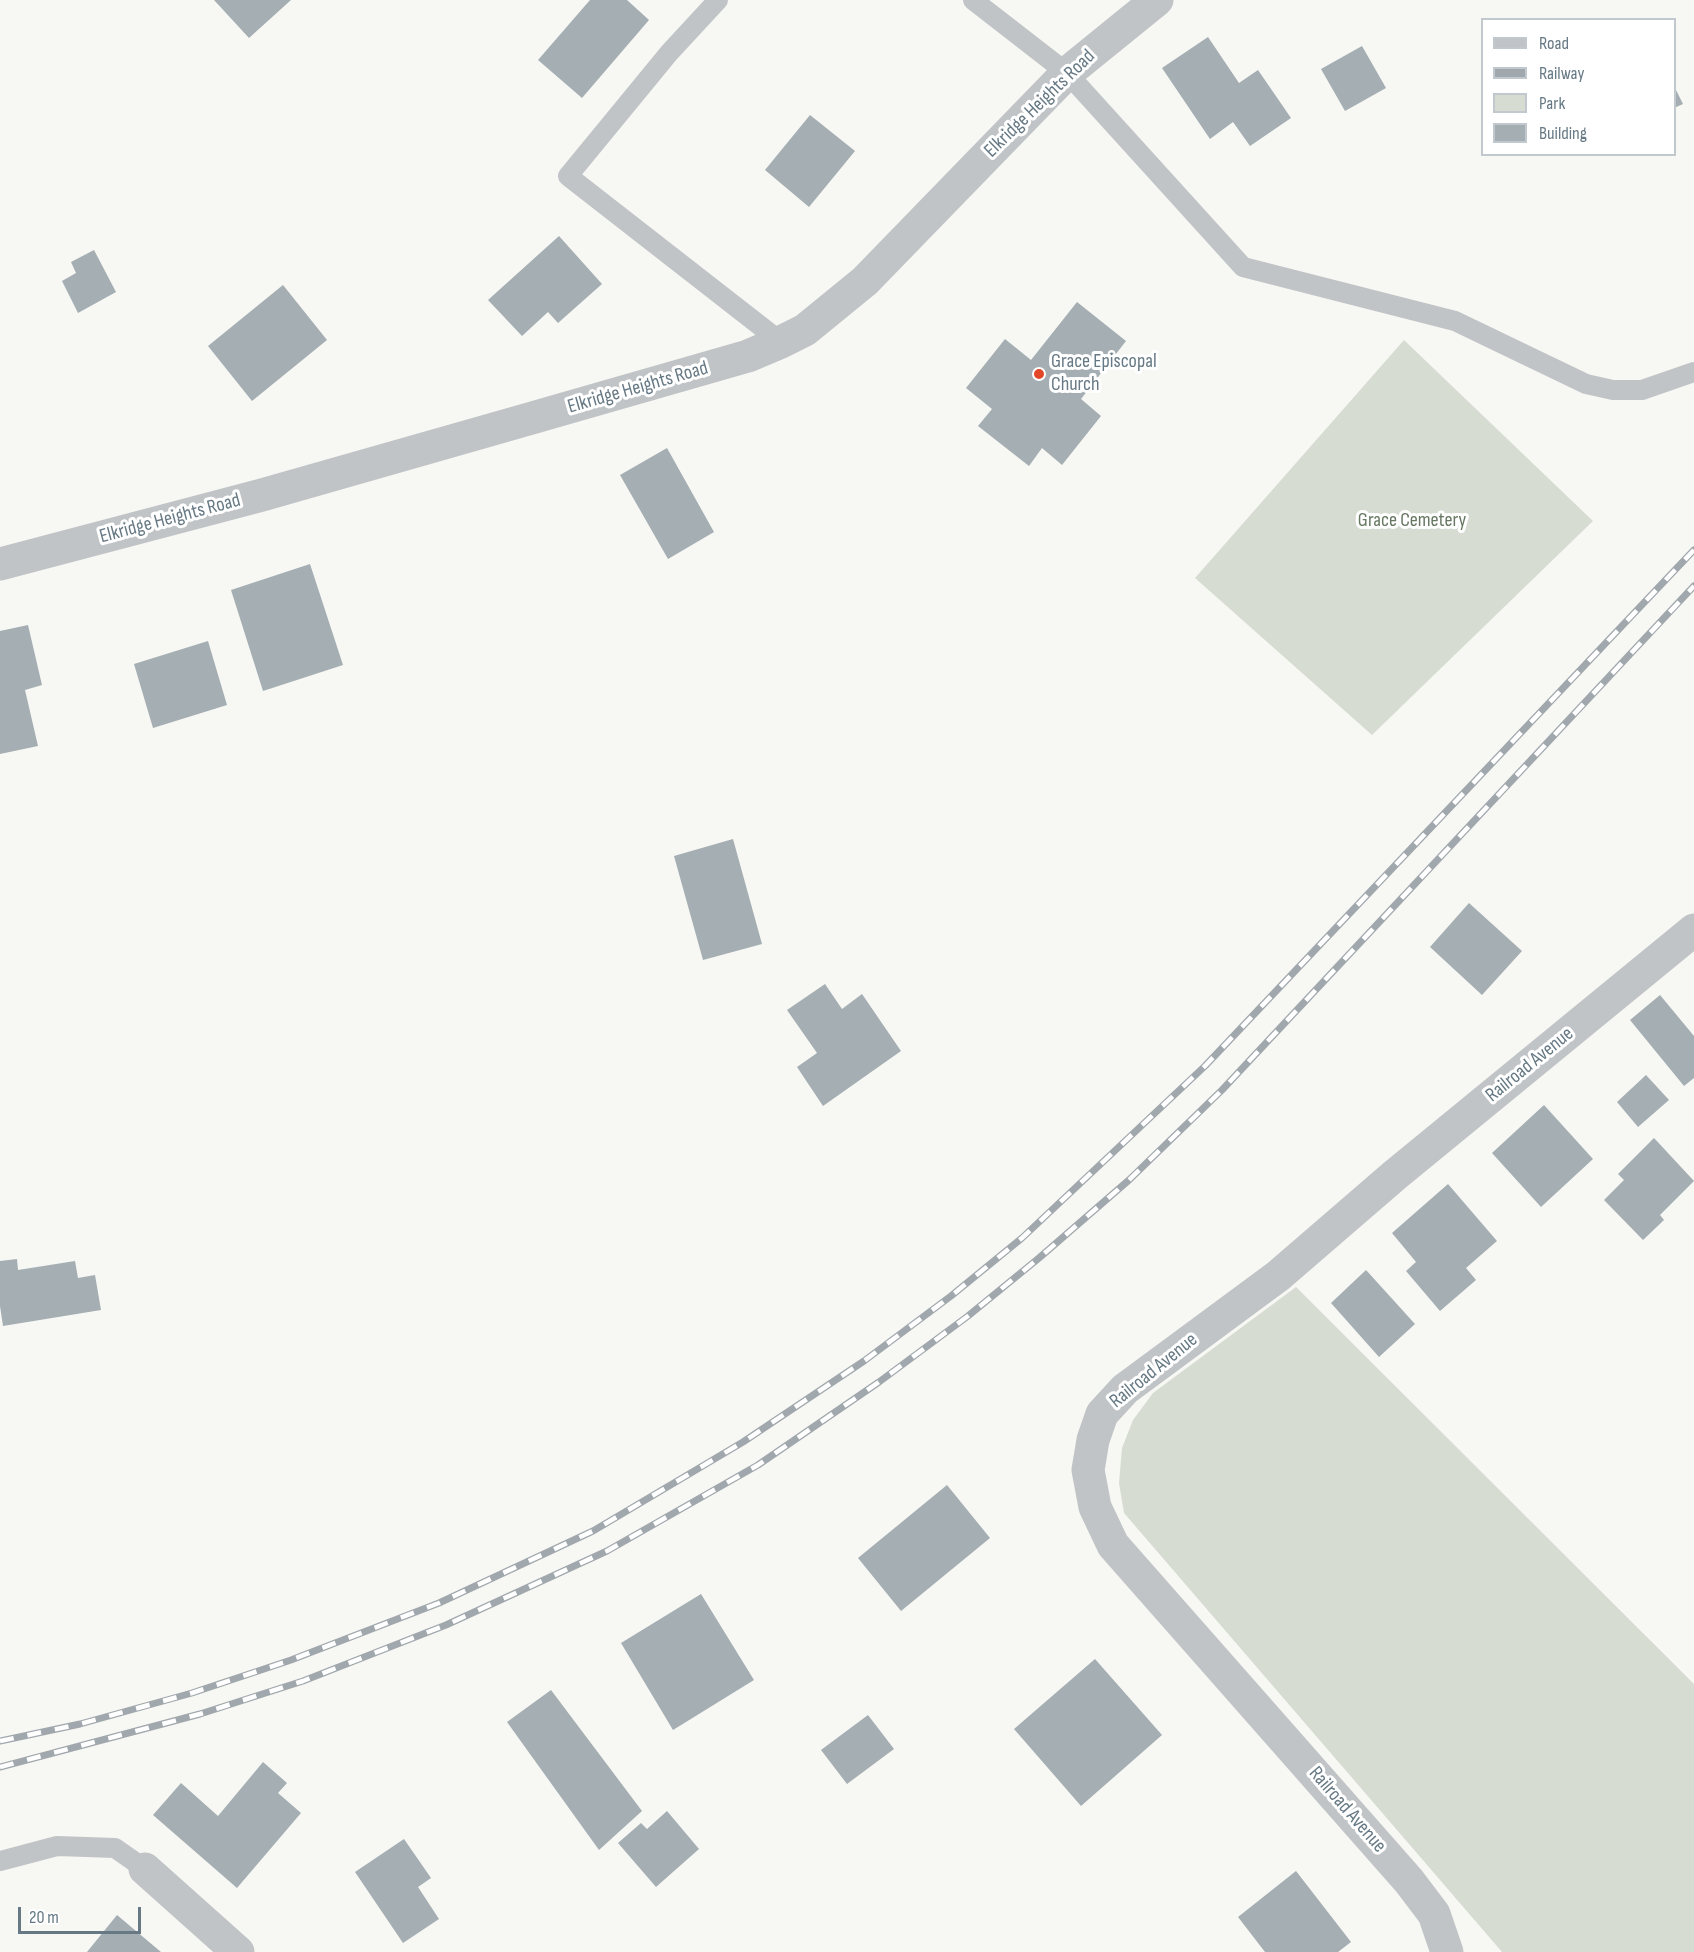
<!DOCTYPE html>
<html>
<head>
<meta charset="utf-8">
<style>
  body { margin:0 }
  #map { position:relative; width:1694px; height:1952px; overflow:hidden; background:#f7f7f3; font-family:"Sofia Sans Condensed",sans-serif }
  canvas { display:block }
  .legend { position:absolute; left:1481px; top:18px; width:195px; height:138px; box-sizing:border-box; background:#fff; border:2px solid #c2c9ce; margin:0; padding:8px 10px; list-style:none; font-size:18px; color:#667984 }
  .legend li { display:flex; align-items:center; gap:12px; height:30px }
  .legend b { width:30px; border:2px solid #c2c9ce }
  .scale { position:absolute; left:18px; top:1907px; width:123px; height:27px; box-sizing:border-box; border:3px solid #667984; border-top:0; padding-left:8px; font-size:18px; line-height:21px; white-space:nowrap; color:#667984; -webkit-text-stroke:4px #fff; paint-order:stroke }
</style>
</head>
<body>
<div id="map">
<canvas width="1694" height="1952"></canvas>
<ul class="legend">
<li><b style="height:8px;background:#c0c4c7"></b>Road</li>
<li><b style="height:8px;background:#a1a8ad"></b>Railway</li>
<li><b style="height:16px;background:#d7dcd3"></b>Park</li>
<li><b style="height:16px;background:#a4aeb3"></b>Building</li>
</ul>
<div class="scale">20 m</div>
</div>
<script>
const ctx = document.querySelector('canvas').getContext('2d');
ctx.lineJoin = 'round';
function paint(path, color) { ctx.fillStyle = color; ctx.fill(path, 'evenodd'); }
const poly = rows => new Path2D(rows.map(r => 'M' + r).join(''));
function stroke(path, color, width, dash) { ctx.strokeStyle = color; ctx.lineWidth = width; ctx.lineCap = dash ? 'butt' : 'round'; ctx.setLineDash(dash || []); ctx.stroke(path); }
function label(font, color, halo, rows, align = 'center') {
  ctx.font = font + ' "Sofia Sans Condensed",sans-serif'; ctx.lineWidth = 6; ctx.setLineDash([]); ctx.textBaseline = 'middle'; ctx.strokeStyle = halo; ctx.fillStyle = color; for (const [text, x, y, turn = 0] of rows) {
    ctx.save(); ctx.translate(x, y); ctx.rotate((+turn || 0) * Math.PI / 180); ctx.textAlign = isNaN(turn) ? turn : align; if (halo) ctx.strokeText(text, 0, 0); ctx.fillText(text, 0, 0); ctx.restore();
  }
}
const green = poly([
  [1404,340,1593,521,1372,735,1195,578],
  [1296,1287,1694,1684,1694,1952,1502,1952,1124,1513,1119,1483,1122,1448,1133,1420,1153,1393]
]);
const building = poly([
  [214,0,291,0,249,38],
  [590,0,627,0,649,20,582,98,538,60],
  [1208,37,1239,83,1258,70,1291,118,1250,146,1233,122,1210,139,1162,68],
  [1362,46,1386,88,1345,111,1321,69],
  [1674,86,1683,104,1674,108],
  [810,115,855,151,809,207,765,170],
  [559,236,602,284,558,323,548,312,522,336,488,300],
  [94,250,116,292,78,313,62,281,76,273,71,262],
  [283,285,327,340,252,401,208,346],
  [1077,302,1126,341,1081,399,1101,416,1062,465,1042,448,1029,466,978,426,992,409,966,388,1005,339,1031,360],
  [667,448,714,532,668,559,620,475],
  [310,564,343,665,263,691,231,590],
  [28,625,42,685,25,690,38,746,0,754,0,631],
  [208,641,227,705,153,728,134,664],
  [733,839,762,944,703,960,674,856],
  [1469,903,1522,951,1482,995,1430,947],
  [825,984,842,1009,862,994,901,1051,823,1106,797,1067,817,1053,787,1010],
  [1660,995,1694,1036,1694,1078,1684,1086,1630,1020],
  [1646,1075,1669,1100,1638,1127,1617,1102],
  [1544,1105,1593,1159,1541,1207,1492,1153],
  [1654,1138,1694,1181,1660,1215,1664,1220,1643,1240,1604,1200,1624,1180,1618,1174],
  [1448,1184,1497,1241,1466,1268,1476,1280,1440,1311,1406,1271,1416,1262,1392,1233],
  [17,1259,18,1270,75,1261,78,1278,95,1275,101,1310,3,1326,0,1306,0,1261],
  [1366,1270,1415,1324,1379,1357,1331,1303],
  [947,1485,990,1538,901,1611,858,1558],
  [701,1594,754,1680,673,1730,621,1643],
  [1095,1659,1162,1735,1081,1806,1014,1729],
  [551,1690,642,1811,599,1850,507,1722],
  [868,1715,894,1749,847,1784,821,1750],
  [263,1762,287,1783,278,1793,301,1813,237,1888,153,1815,181,1783,218,1816],
  [667,1811,699,1849,656,1887,618,1843,641,1823,647,1829],
  [404,1839,431,1878,418,1887,439,1919,403,1943,355,1872],
  [1296,1871,1351,1942,1338,1952,1265,1952,1238,1917],
  [117,1915,161,1952,87,1952]
]);
const service = poly([
  [718,0,669,53,568,176,781,342],
  [973,0,1067,73,1243,267,1455,321,1586,384,1613,390,1642,390,1694,372],
  [0,1861,57,1846,115,1848,145,1869]
]);
const minor = poly([
  [0,564,262,495,518,422,748,356,781,342,805,330,865,281,1067,73,1157,0],
  [145,1869,238,1952],
  [1447,1952,1434,1914,1409,1881,1113,1545,1095,1507,1088,1470,1093,1440,1102,1414,1125,1389,1278,1276,1395,1175,1694,930]
]);
const rail = poly([
  [0,1741,80,1724,192,1693,291,1660,439,1603,593,1531,743,1442,864,1361,951,1296,1022,1238,1205,1066,1694,550],
  [0,1767,200,1714,303,1681,446,1625,607,1551,758,1465,879,1382,968,1316,1039,1258,1129,1180,1222,1090,1694,586]
]);
const markers = [
  [1039,374,6,"#e24728"]
];
const streetNames = [
  ["Elkridge Heights Road",1040,104,-44],
  ["Elkridge Heights Road",638,388,-16],
  ["Elkridge Heights Road",170,519,-15],
  ["Railroad Avenue",1530,1065,-39],
  ["Railroad Avenue",1154,1371,-39],
  ["Railroad Avenue",1347,1810,49]
];
const poiNames = [
  ["Grace Episcopal",1051,362],
  ["Church",1051,385]
];
const parkNames = [
  ["Grace Cemetery",1412,521]
];
paint(green, '#d7dcd3');
paint(building, '#a4aeb3');
stroke(service, '#c0c4c7', 20);
stroke(minor, '#c0c4c7', 33);
stroke(rail, '#a1a8ad', 7);
stroke(rail, '#fff', 4.5, [14]);
for (const [x, y, r, color] of markers) { const dot = new Path2D(); dot.arc(x, y, r, 0, 2 * Math.PI); ctx.fillStyle = color; ctx.fill(dot); stroke(dot, '#fff', 2); }
label('20px', '#667984', '#fff', streetNames);
label('20px', '#667984', '#fff', poiNames, 'left');
label('20px', '#667761', '#fff', parkNames);
</script>
</body>
</html>
